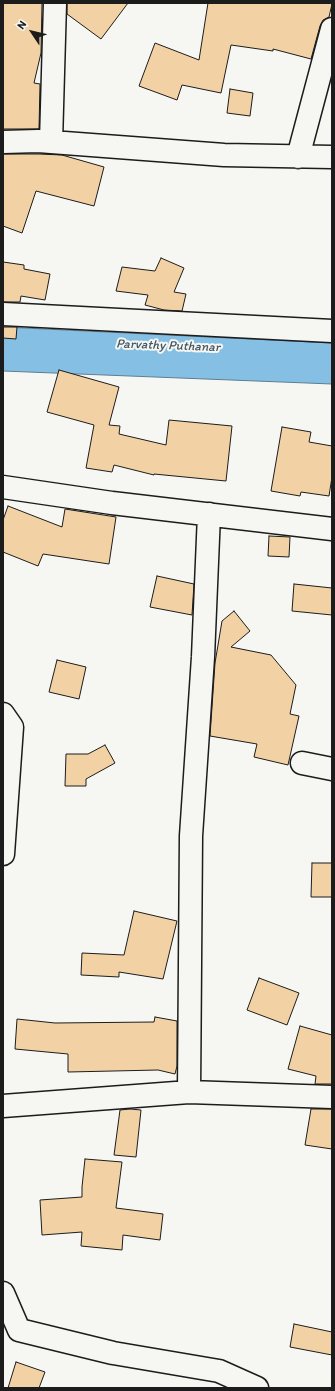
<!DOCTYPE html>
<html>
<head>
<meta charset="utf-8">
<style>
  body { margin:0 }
  #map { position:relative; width:335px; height:1391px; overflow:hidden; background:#f6f6f2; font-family:Itim,sans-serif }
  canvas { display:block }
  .frame { position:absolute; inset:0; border:4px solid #1c1c1c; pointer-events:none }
  .north { position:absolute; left:12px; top:12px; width:40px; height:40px; -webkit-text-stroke:3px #f6f6f2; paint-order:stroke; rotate:305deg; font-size:11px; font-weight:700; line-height:16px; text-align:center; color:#1c1c1c }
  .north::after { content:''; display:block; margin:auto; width:14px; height:18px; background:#1c1c1c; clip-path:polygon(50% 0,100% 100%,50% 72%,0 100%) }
</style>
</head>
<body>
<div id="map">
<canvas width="335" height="1391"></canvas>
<div class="frame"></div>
<div class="north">N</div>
</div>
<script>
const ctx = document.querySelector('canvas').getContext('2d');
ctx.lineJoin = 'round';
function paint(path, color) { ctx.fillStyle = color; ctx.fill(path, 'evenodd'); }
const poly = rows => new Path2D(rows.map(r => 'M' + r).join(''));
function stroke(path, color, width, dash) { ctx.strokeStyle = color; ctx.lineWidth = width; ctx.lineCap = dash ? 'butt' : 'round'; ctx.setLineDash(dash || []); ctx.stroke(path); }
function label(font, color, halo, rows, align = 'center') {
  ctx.font = font + ' Itim,sans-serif'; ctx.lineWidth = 4; ctx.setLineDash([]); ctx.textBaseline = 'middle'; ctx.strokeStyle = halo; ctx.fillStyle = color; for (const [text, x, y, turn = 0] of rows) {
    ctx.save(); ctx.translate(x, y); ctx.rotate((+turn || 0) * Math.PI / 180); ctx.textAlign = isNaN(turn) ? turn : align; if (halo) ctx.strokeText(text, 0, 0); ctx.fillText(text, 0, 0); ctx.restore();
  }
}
const water = poly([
  [3,327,332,343,332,384,3,371,3,327]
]);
const building = poly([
  [3,3,42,3,41,53,34,83,40,84,39,129,3,129,3,3],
  [67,3,128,3,101,39,67,14,67,3],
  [208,3,332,3,332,4,329,17,323,20,320,26,311,59,273,49,273,51,231,45,221,93,182,85,177,100,139,86,155,43,199,60,208,3],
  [230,89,253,93,250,116,227,113,230,89],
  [3,154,38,154,62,155,104,167,94,206,36,191,22,233,3,226,3,154],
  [161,258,184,268,174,292,186,294,182,311,164,310,145,305,148,295,116,291,122,267,155,271,161,258],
  [3,262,24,265,24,269,50,274,45,300,21,296,20,302,3,302,3,262],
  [3,327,17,327,16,339,3,338,3,327],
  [59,370,119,387,109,425,120,426,119,434,166,445,169,420,232,426,226,481,154,474,154,475,114,465,112,472,86,468,94,425,47,412,59,370],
  [282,427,311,432,309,442,332,446,332,477,329,496,301,492,300,496,271,491,282,427],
  [8,506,62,527,65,509,116,517,109,564,43,554,38,566,3,552,3,520,8,506],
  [269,536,290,537,289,557,268,556,269,536],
  [157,576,194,584,192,615,150,607,157,576],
  [294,584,332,588,332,615,292,611,294,584],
  [234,611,250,631,231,647,271,655,296,685,290,714,299,716,288,765,254,757,257,744,210,736,215,663,222,621,234,611],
  [57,660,86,667,79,699,49,692,57,660],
  [105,745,115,763,86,779,86,786,65,786,66,754,88,754,105,745],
  [312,863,332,863,332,897,311,897,312,863],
  [134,911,177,921,163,979,119,972,119,977,81,975,82,953,124,955,134,911],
  [259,978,299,993,287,1025,247,1010,259,978],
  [155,1017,177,1021,177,1066,175,1074,158,1070,68,1072,68,1054,15,1049,17,1019,55,1023,154,1022,155,1017],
  [300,1026,332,1035,332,1084,315,1084,316,1076,288,1069,300,1026],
  [130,1109,141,1110,136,1157,114,1155,120,1110,130,1109],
  [311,1109,332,1109,332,1149,305,1145,311,1109],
  [85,1159,122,1162,116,1208,163,1214,160,1240,123,1235,122,1250,81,1246,82,1232,42,1235,40,1200,82,1197,82,1187,85,1159],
  [294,1324,332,1332,332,1355,290,1347,294,1324],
  [16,1362,45,1372,39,1388,8,1388,16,1362]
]);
const minor = poly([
  [3,142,38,141,224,155,332,157],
  [51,142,55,3],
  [298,157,332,29],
  [3,314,332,331],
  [3,487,112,503,332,529],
  [3,714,12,727,3,854],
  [302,763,332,769],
  [189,1092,191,836,203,657,209,514],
  [3,1106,189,1092,332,1097],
  [3,1293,19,1330,113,1353,219,1371,257,1388]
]);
const waterNames = [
  ["Parvathy Puthanar",168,346,2]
];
paint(water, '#85c0e4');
stroke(water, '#5b7e94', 1);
paint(building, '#f2d2a4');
stroke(building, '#1c1c1c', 1);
stroke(minor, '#1c1c1c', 25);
stroke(minor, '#f6f6f2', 22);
label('italic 13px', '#415562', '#f6f6f2', waterNames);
</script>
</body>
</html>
